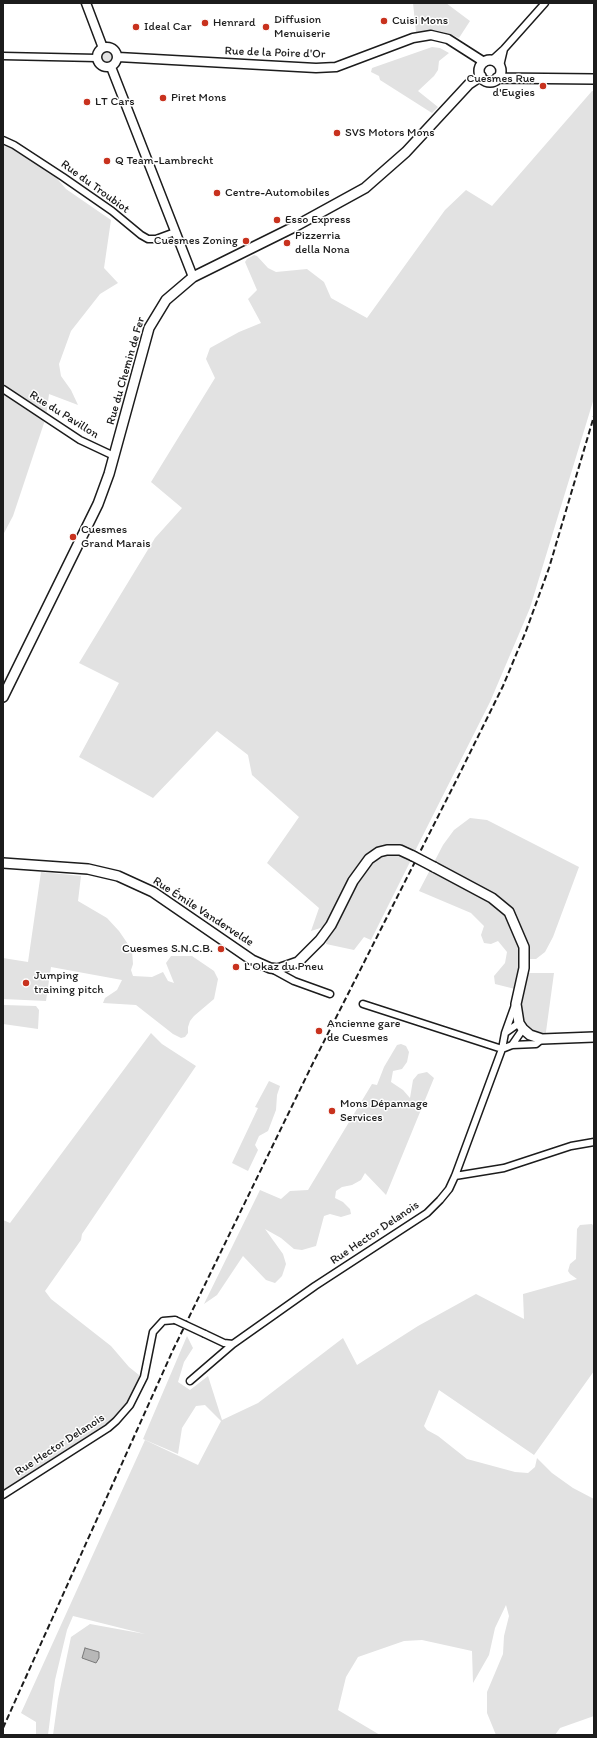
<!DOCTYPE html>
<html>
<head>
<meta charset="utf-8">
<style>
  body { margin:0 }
  #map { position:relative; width:597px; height:1738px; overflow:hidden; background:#fff; font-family:Itim,sans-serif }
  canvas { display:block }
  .frame { position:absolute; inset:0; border:4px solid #1c1c1c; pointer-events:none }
</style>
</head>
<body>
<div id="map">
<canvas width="597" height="1738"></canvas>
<div class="frame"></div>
</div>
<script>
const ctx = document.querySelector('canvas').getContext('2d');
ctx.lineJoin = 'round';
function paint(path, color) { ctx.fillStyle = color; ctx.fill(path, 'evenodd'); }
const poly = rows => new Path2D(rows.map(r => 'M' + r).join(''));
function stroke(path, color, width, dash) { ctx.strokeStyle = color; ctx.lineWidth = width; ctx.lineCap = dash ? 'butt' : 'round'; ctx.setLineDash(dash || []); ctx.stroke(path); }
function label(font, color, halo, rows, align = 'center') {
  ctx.font = font + ' Itim,sans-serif'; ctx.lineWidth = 3; ctx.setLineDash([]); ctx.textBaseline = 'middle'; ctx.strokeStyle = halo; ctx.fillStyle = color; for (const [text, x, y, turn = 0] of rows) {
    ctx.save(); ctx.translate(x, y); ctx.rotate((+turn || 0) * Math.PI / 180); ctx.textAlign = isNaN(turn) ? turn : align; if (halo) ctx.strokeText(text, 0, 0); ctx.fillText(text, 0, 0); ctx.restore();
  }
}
const green = poly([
  [413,3,446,3,470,21,459,38,450,34,435,30,416,32],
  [432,47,440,48,449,53,439,61,438,70,434,76,418,91,438,107,432,113,380,80,379,76,371,72,372,68],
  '101.5 57a5.5 5.5 0 1 1 11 0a5.5 5.5 0 1 1-11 0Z',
  [592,91,594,91,594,398,530,608,490,702,415,851,395,846,385,845,377,848,370,859,395,854,412,858,371,940,364,937,354,950,326,944,330,925,311,931,319,908,267,863,299,817,252,775,248,755,217,731,153,798,79,757,119,683,79,663,155,538,182,508,151,482,215,378,206,359,210,348,239,332,261,323,248,299,257,290,245,262,247,259,254,255,257,256,268,268,276,272,307,269,324,282,331,298,367,318,445,210,466,190,492,206],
  [3,145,12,149,54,175,66,189,111,220,104,268,118,283,100,294,71,331,59,364,61,376,71,390,78,405,49,394,46,417,13,516,3,535],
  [470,818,487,820,579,867,553,937,545,952,536,959,525,959,523,973,554,973,545,1039,523,1029,519,990,495,984,494,976,505,963,507,952,498,941,491,944,484,943,481,935,484,926,471,913,419,891,443,845,454,830],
  [41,872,81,876,78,901,107,918,119,931,132,950,133,964,131,970,133,976,152,977,163,972,168,981,174,983,166,963,171,956,192,956,214,971,218,979,214,999,194,1016,190,1021,188,1027,188,1033,185,1037,181,1038,173,1034,136,1005,103,1003,105,998,117,990,122,980,51,967,46,1001,3,999,3,958,28,962],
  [4,1005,36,1006,39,1010,38,1029,3,1024],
  [151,1033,162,1044,196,1066,82,1234,81,1240,45,1291,51,1299,111,1346,129,1367,139,1375,140,1385,121,1416,3,1495,3,1220,10,1223],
  [401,1044,406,1046,409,1052,407,1062,402,1069,393,1071,391,1082,403,1090,410,1098,413,1080,418,1074,427,1072,434,1078,386,1195,365,1173,361,1180,352,1185,342,1187,336,1191,335,1198,343,1202,350,1209,351,1214,341,1217,330,1214,324,1216,316,1246,302,1250,294,1249,281,1238,265,1229,283,1254,286,1264,282,1276,275,1283,266,1280,243,1256,217,1295,204,1304,260,1190,281,1199,290,1191,308,1190,372,1084,377,1085,384,1067,397,1045],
  [269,1081,280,1086,277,1095,276,1110,268,1131,259,1136,255,1145,258,1150,248,1171,232,1163,258,1108,255,1107],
  [592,1224,594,1227,594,1371,534,1455,439,1390,424,1426,427,1430,438,1436,467,1459,515,1472,528,1473,535,1467,537,1458,552,1473,573,1488,594,1499,594,1716,560,1728,555,1735,496,1735,487,1713,487,1692,503,1654,504,1636,509,1616,506,1605,495,1628,489,1655,473,1683,472,1651,422,1640,404,1641,358,1657,346,1677,338,1710,380,1735,53,1735,58,1699,71,1637,90,1624,145,1634,73,1616,67,1630,55,1680,48,1735,36,1735,36,1722,21,1713,145,1440,198,1465,221,1421,205,1405,196,1406,182,1428,178,1454,143,1439,187,1336,193,1348,184,1362,178,1382,190,1390,208,1376,222,1420,258,1403,343,1338,357,1365,418,1326,476,1294,524,1319,523,1294,577,1279,570,1274,568,1271,570,1264,576,1259,577,1229,580,1225]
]);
const water = poly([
  [85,1648,99,1652,99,1658,96,1663,82,1658,85,1648]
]);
const minor = poly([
  [3,56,97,58],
  [492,60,504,49,545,3],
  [500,66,504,49],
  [3,140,14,145,63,177,112,211,141,235,148,239,156,239,175,232],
  [3,389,80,440,114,456],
  [274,970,294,981,330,994],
  [363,1004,502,1049,512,1045,536,1044,542,1039],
  [505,1033,515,1005],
  [512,1045,523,1029],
  [455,1176,504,1168,571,1146,594,1142],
  [205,1334,224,1343,233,1344],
  [190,1381,233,1344,315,1286,427,1213,440,1200,449,1189,455,1176,502,1049,505,1033,519,1023],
  [3,1495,108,1428,116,1421,130,1405,144,1377,153,1332,163,1321,175,1320]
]);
const tertiary = poly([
  [86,3,103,48],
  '97 57a10 10 0 1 1 20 0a10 10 0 1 1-20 0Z',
  [118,57,316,68,336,67,413,38,431,35,448,39,484,62],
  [111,67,193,277]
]);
const secondary = poly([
  '479 71a11 11 0 1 1 22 0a11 11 0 1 1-22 0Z',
  [497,78,594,79],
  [3,697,98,504,109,474,149,328,166,300,193,277,294,227,365,188,406,152,469,84,481,76],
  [3,863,88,869,118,876,153,892,252,960,270,968,278,969,298,962,320,940,331,925,353,881,369,859,379,852,387,850,400,850,413,856],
  [434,867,492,898,509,912,524,947,524,968,516,1004,519,1023,523,1029,530,1035,542,1039,594,1037]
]);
const rail = poly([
  [3,1728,173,1350,313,1063,457,779,503,686,526,631,549,568,594,416]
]);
const minorBridge = poly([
  [175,1320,205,1334]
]);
const secondaryBridge = poly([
  [413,856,434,867]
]);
const markers = [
  [384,21,4,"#c8321e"],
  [205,23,4,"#c8321e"],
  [136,27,4,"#c8321e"],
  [266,27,4,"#c8321e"],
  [543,86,4,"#c8321e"],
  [163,98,4,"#c8321e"],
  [87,102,4,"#c8321e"],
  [337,133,4,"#c8321e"],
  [107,161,4,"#c8321e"],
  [217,193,4,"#c8321e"],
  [277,220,4,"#c8321e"],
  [246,241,4,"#c8321e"],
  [287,243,4,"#c8321e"],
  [73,537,4,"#c8321e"],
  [221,949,4,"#c8321e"],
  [236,967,4,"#c8321e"],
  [26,983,4,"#c8321e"],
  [319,1031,4,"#c8321e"],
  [332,1111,4,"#c8321e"]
];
const poiNames = [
  ["Diffusion",274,20],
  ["Menuiserie",274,34],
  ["Cuisi Mons",392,21],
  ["Henrard",213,23],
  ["Ideal Car",144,27],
  ["Cuesmes Rue",535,79,"right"],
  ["d'Eugies",535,93,"right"],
  ["Piret Mons",171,98],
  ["LT Cars",95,102],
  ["SVS Motors Mons",345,133],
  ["Q Team-Lambrecht",115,161],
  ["Centre-Automobiles",225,193],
  ["Esso Express",285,220],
  ["Pizzerria",295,236],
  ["della Nona",295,250],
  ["Cuesmes Zoning",238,241,"right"],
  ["Cuesmes",81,530],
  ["Grand Marais",81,544],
  ["Cuesmes S.N.C.B.",213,949,"right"],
  ["L'Okaz du Pneu",244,967],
  ["Jumping",34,976],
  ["training pitch",34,990],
  ["Ancienne gare",327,1024],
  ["de Cuesmes",327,1038],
  ["Mons Dépannage",340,1104],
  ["Services",340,1118]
];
const streetNames = [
  ["Rue de la Poire d'Or",275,53,2],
  ["Rue du Troubiot",95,187,36],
  ["Rue du Chemin de Fer",126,371,-74],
  ["Rue du Pavillon",64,415,32],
  ["Rue Émile Vandervelde",203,912,33],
  ["Rue Hector Delanois",375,1233,-34],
  ["Rue Hector Delanois",60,1445,-33]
];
paint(green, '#e2e2e2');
paint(water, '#b8b8b8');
stroke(water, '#7a7a7a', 1);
stroke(minor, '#1c1c1c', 9);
stroke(tertiary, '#1c1c1c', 11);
stroke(secondary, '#1c1c1c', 12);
stroke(minor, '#fff', 6);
stroke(tertiary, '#fff', 8);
stroke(secondary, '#fff', 9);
stroke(rail, '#1c1c1c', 2, [6, 3]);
stroke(minorBridge, '#1c1c1c', 9, []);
stroke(secondaryBridge, '#1c1c1c', 12, []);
stroke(minorBridge, '#fff', 6);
stroke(secondaryBridge, '#fff', 9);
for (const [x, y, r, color] of markers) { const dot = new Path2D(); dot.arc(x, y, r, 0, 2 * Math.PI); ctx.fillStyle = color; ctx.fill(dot); stroke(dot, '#fff', 1.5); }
label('12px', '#1c1c1c', '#fff', poiNames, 'left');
label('12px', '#1c1c1c', '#fff', streetNames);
</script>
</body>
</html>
